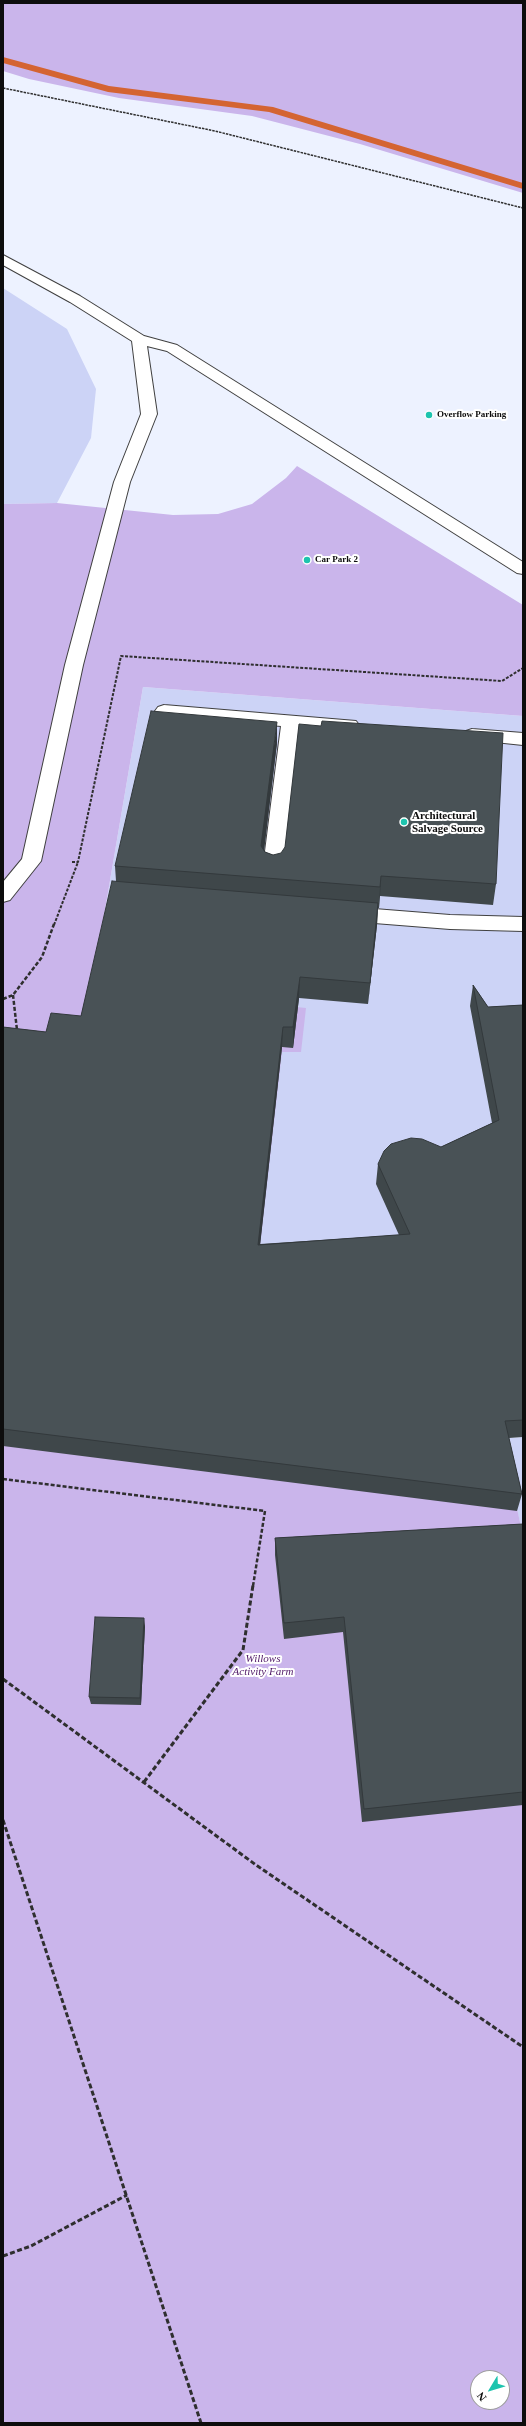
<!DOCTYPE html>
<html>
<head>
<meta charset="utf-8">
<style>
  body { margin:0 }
  #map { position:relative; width:526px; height:2426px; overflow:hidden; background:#edf2ff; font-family:"Times New Roman",serif }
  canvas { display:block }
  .frame { position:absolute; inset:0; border:4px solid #0d0d0d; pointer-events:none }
  .north { position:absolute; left:470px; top:2370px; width:40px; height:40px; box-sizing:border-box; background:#fff; border:1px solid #9e9e9e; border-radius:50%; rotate:232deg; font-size:11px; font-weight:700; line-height:16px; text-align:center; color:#0d0d0d }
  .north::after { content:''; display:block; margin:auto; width:14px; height:18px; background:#1ec4ae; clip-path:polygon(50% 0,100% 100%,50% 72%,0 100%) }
</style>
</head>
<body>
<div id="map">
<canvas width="526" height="2426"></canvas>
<div class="frame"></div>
<div class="north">N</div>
</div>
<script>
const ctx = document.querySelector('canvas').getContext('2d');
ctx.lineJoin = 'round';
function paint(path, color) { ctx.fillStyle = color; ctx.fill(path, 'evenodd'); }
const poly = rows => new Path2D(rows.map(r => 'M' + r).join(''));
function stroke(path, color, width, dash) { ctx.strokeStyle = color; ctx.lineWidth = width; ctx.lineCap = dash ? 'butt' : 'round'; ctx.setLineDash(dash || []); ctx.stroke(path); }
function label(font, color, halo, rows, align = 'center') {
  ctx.font = font + ' "Times New Roman",serif'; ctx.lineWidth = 4; ctx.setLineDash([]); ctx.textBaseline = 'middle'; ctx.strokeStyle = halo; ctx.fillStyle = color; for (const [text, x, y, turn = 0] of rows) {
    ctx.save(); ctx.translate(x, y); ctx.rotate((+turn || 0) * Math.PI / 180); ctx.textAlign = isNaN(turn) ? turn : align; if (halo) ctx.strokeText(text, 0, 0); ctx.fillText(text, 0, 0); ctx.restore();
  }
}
const farmland = poly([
  [3,288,67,329,96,389,91,438,57,503,3,504],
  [143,687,523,716,523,1245,258,1264,92,986],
  [523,1437,523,1536,501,1439]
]);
const green = poly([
  [3,3,523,3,523,193,360,144,252,116,119,98,29,79,3,71],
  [297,466,523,605,523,716,143,687,92,986,306,1008,301,1052,282,1052,258,1264,502,1439,523,1536,523,2423,3,2423,3,504,57,503,173,515,218,514,252,504,286,478],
  [478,2378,502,2378,502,2402,478,2402]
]);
const stream = poly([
  [3,57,109,86,273,107,523,183,523,189,269,112,108,92,3,63,3,57]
]);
const pathFar3 = poly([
  [3,88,215,131,523,208]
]);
const pathFar2 = poly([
  [72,862,78,862,121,656,502,681,523,668],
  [54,925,78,862]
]);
const pathFar1 = poly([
  [13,995,17,1030],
  [3,999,13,995,42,957,54,924],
  [3,1479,265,1511,253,1586]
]);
const path = poly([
  [3,1679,256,1865,523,2047],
  [144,1782,243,1650,253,1585],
  [3,1820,201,2423],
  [3,2256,31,2246,127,2195]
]);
const minor = poly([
  [3,255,80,296,144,336,177,345,523,562,523,574,517,573,167,351,147,346,157,414,130,482,83,665,41,861,10,900,3,902,3,882,22,859,65,665,114,482,141,414,132,341,70,302,3,265,3,255],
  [164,705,356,721,359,725,356,729,350,731,299,727,283,867,280,872,273,874,266,872,263,867,281,726,158,715,155,711,158,707,164,705],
  [472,729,523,733,523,745,466,739,463,735,466,731,472,729],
  [349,907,450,915,523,917,523,931,450,929,349,921,342,919,339,914,342,909,349,907]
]);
const wall = poly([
  [277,743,264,850,265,852,273,855,496,884,493,905,380,896,379,908,378,908,377,925,368,1004,299,998,293,1048,282,1047,260,1244,399,1235,376,1184,378,1164,441,1147,492,1123,470,1006,473,985,488,1007,523,1005,523,1437,509,1438,522,1494,517,1511,3,1446,3,1027,46,1032,81,1016,116,881,115,866],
  [523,1524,523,1805,362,1822,343,1632,284,1639,275,1555,275,1538],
  [145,1626,141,1705,91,1704,89,1697]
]);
const shadedWall = poly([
  [277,722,277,743,262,867,261,846],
  [381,876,380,896,379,908,380,887],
  [378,903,377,925,368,1004,370,983],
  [300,977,299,998,293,1048,293,1027],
  [283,1027,282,1047,258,1264,258,1245],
  [144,1618,145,1626,141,1705,140,1698]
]);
const building = poly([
  [151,711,277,722,261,846,265,852,273,855,281,853,285,847,299,724,321,726,322,721,503,733,496,884,381,876,380,887,115,866,151,711],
  [112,881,378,903,370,983,300,977,293,1027,283,1027,258,1245,410,1234,378,1164,384,1151,391,1144,411,1138,422,1139,441,1147,499,1120,473,985,488,1007,523,1005,523,1420,505,1421,522,1494,3,1429,3,1027,46,1032,51,1013,81,1016,112,881],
  [523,1524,523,1792,364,1809,344,1617,284,1623,275,1538,523,1524],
  [95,1617,144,1618,140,1698,89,1697,95,1617]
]);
const markers = [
  [429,415,4,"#1ec4ae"],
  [307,560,4,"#1ec4ae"],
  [404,822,4,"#1ec4ae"]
];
const farPoinames = [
  ["Overflow Parking",437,415],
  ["Car Park 2",315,560]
];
const poiNames = [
  ["Architectural",412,816],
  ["Salvage Source",412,829]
];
const parkNames = [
  ["Willows",263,1659],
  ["Activity Farm",263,1672]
];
paint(farmland, '#ccd3f6');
paint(green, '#cab5eb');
paint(stream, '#d46432');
stroke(minor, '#404040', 2);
stroke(pathFar3, '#2f2f2f', 1.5, [2.5, 1]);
stroke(pathFar2, '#2f2f2f', 2, [3, 1.5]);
stroke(pathFar1, '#2f2f2f', 2.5, [4, 2]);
stroke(path, '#2f2f2f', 3, [5, 2.5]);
paint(minor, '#fff');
paint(wall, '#3f474a');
paint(shadedWall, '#33393c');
paint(building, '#495256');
stroke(building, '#33393c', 1);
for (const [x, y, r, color] of markers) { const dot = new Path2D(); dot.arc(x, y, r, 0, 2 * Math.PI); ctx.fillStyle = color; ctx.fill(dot); stroke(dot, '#fff', 1.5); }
label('bold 9px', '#0d0d0d', '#fff', farPoinames, 'left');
label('bold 11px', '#0d0d0d', '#fff', poiNames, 'left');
label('italic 11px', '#511a68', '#fff', parkNames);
</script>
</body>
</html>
